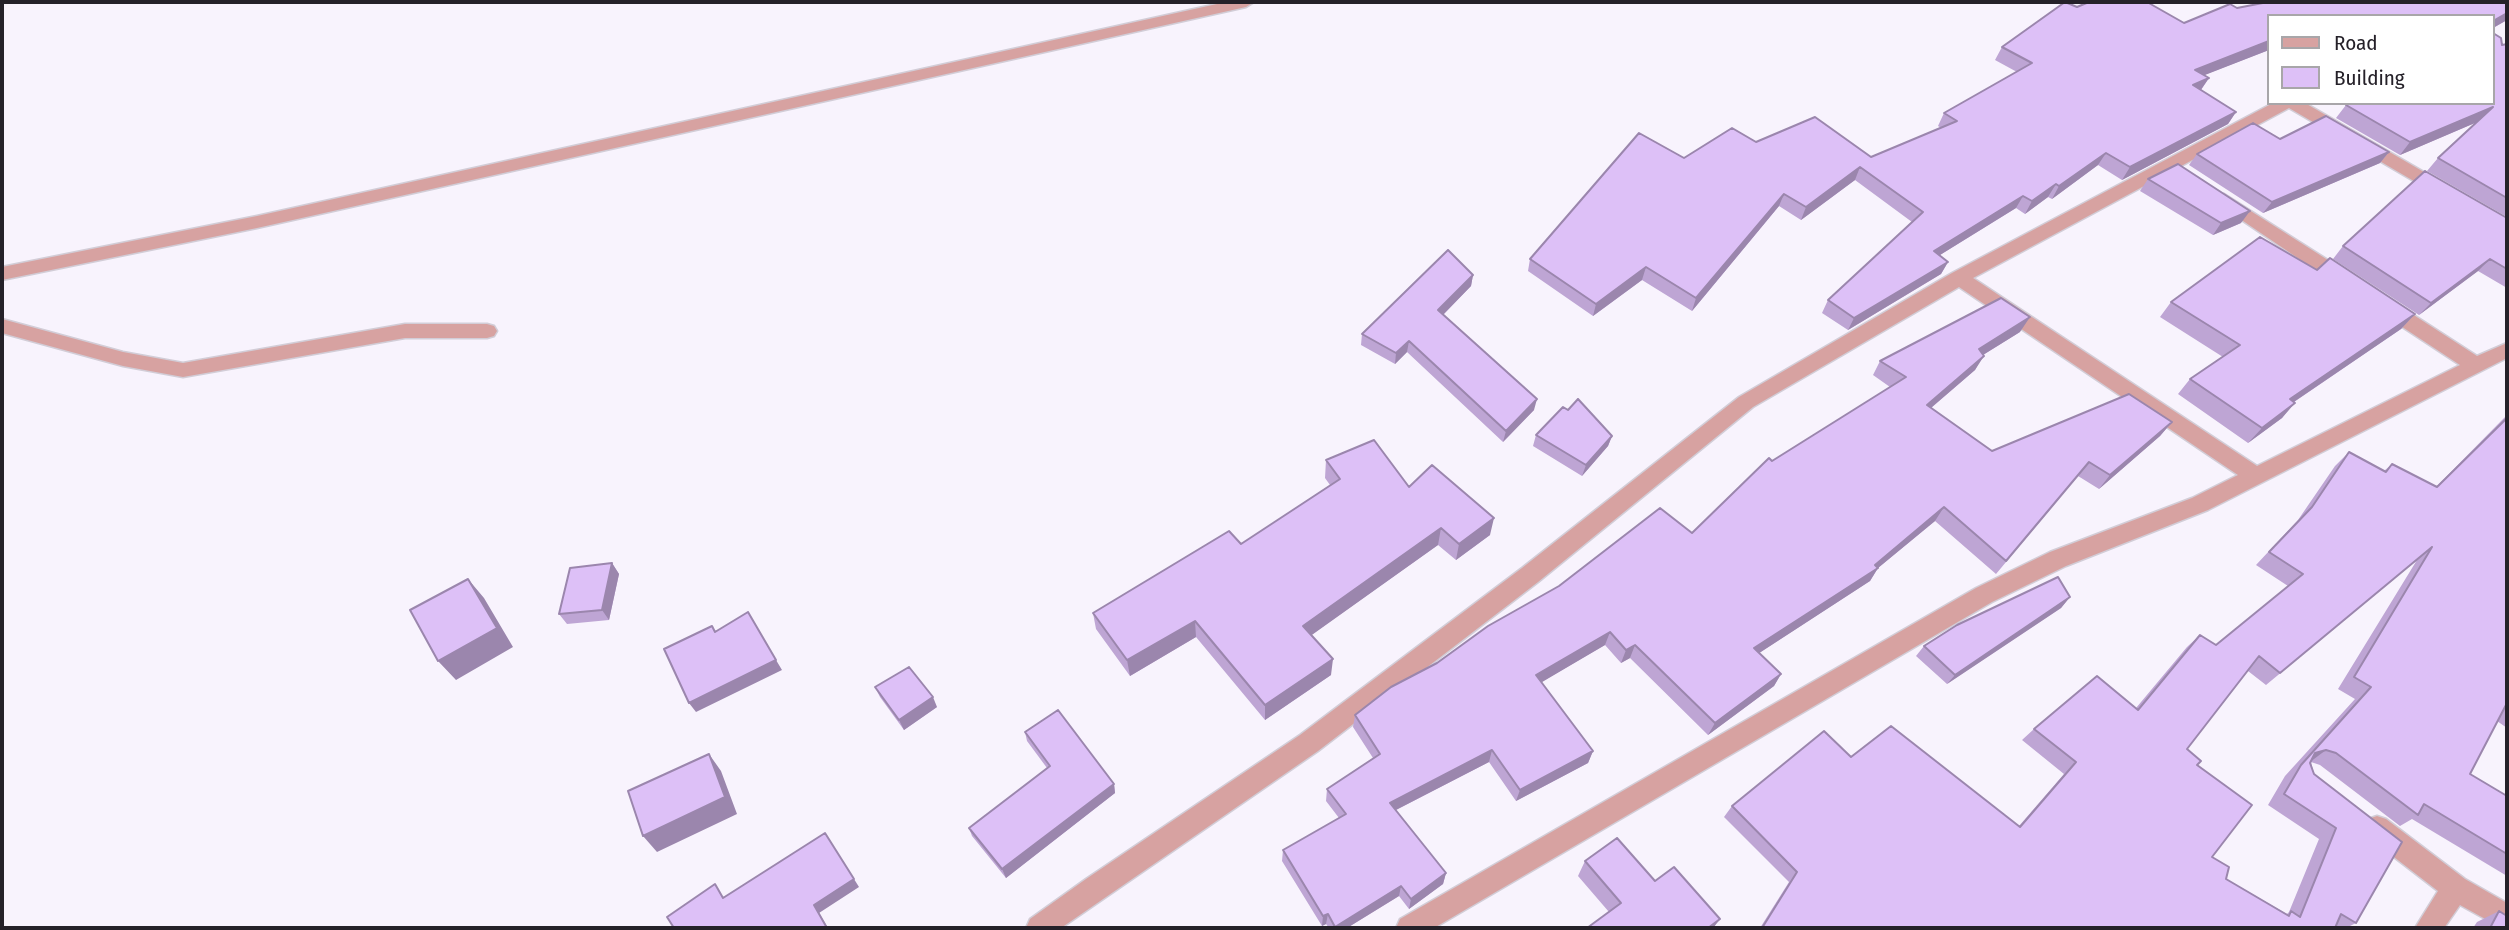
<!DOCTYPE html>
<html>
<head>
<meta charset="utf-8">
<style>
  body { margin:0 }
  #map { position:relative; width:2509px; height:930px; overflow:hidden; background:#f8f3fd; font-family:"Fira Sans Condensed",sans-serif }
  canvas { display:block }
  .frame { position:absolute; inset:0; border:4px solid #252129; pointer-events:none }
  .legend { position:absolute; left:2267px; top:14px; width:228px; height:91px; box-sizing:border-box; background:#fff; border:2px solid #a8a6a9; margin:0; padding:9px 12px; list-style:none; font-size:21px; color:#252129 }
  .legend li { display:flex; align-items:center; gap:14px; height:35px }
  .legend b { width:35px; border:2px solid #a8a6a9 }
</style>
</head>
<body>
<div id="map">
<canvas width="2509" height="930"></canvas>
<div class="frame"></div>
<ul class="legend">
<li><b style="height:9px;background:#d7a2a1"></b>Road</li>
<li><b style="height:19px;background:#ddc0f7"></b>Building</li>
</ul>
</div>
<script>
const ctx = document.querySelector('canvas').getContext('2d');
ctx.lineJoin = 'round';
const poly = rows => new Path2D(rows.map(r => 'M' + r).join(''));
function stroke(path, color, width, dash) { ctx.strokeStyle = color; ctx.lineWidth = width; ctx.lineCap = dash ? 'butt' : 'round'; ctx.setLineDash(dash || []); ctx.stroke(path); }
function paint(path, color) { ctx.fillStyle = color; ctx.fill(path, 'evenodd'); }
const minor = poly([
  [1226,2,1254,2,1246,7,257,228,2,280,2,267,257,216,1226,2],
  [2273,103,2305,103,2448,186,2451,190,2448,194,2436,194,2289,108,1973,278,2257,466,2460,365,2378,311,2375,306,2378,301,2392,301,2477,356,2507,343,2507,358,2208,510,2066,566,1992,602,1434,928,1396,928,1400,919,1976,588,2050,552,2192,498,2238,475,1959,287,1753,407,1538,582,1318,751,1061,928,1026,928,1030,919,1086,879,1300,735,1522,568,1739,397,1952,273,2273,103],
  [2224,194,2353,276,2355,281,2353,286,2339,286,2218,204,2215,200,2218,196,2224,194],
  [2,319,123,352,183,363,405,324,487,324,494,326,497,331,494,336,487,338,405,338,183,377,123,366,2,333,2,319],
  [2377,816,2386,819,2465,879,2507,903,2507,928,2498,926,2460,905,2444,928,2415,928,2438,891,2368,837,2364,828,2368,819,2377,816]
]);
const wall = poly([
  [2065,2,2077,7,2089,2,2147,2,2184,23,2230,4,2237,8,2268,2,2507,2,2507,20,2493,28,2493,16,2269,16,2269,50,2204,75,2209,78,2201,90,2236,112,2228,124,2122,180,2098,165,2052,199,2048,197,2025,214,2016,208,1940,255,1948,262,1941,274,1848,330,1822,313,1828,300,1912,222,1855,180,1801,220,1779,206,1692,311,1642,280,1593,316,1528,271,1530,259,1639,133,1684,158,1732,128,1756,142,1815,117,1871,157,1941,128,1938,126,1944,113,2017,72,1995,60,2002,47],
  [2507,44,2507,217,2427,171,2438,158,2477,122,2400,155,2336,118,2346,105,2502,45],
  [2280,139,2389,152,2380,163,2263,213,2189,165,2197,154],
  [2148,179,2241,223,2213,235,2140,191],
  [2507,218,2507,288,2478,271,2419,315,2333,259,2343,246],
  [2317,270,2415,314,2401,329,2294,402,2282,418,2248,443,2178,394,2190,379,2223,357,2160,317,2171,302],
  [1473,275,1471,286,1443,315,1534,410,1503,442,1407,352,1395,364,1361,345,1362,334],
  [2020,332,1983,355,1975,370,1931,408,1992,451,2172,422,2160,436,2099,489,2078,476,1996,574,1935,521,1878,568,1870,581,1759,653,1781,674,1774,686,1708,735,1630,658,1621,663,1605,645,1541,682,1593,751,1588,763,1516,801,1489,762,1396,810,1446,873,1443,884,1409,909,1399,896,1347,928,1329,928,1326,924,1322,926,1282,861,1283,850,1339,818,1326,801,1327,789,1373,758,1353,727,1355,715,1692,533,1772,461,1890,387,1873,375,1880,361],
  [2507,415,2507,728,2497,721,2470,774,2507,796,2507,876,2412,819,2400,826,2320,765,2311,762,2314,774,2402,842,2356,923,2346,928,1760,928,1789,882,1724,817,1732,806,1851,757,2019,826,2064,774,2022,740,2034,729,2136,708,2187,647,2200,635,2216,645,2288,586,2256,565,2298,520,2335,466,2349,452,2384,471,2392,464,2436,487],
  [2417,560,2338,689,2355,699,2285,776,2268,805,2319,839,2289,912,2287,914,2226,879,2212,857,2197,765,2187,749,2248,671,2266,685],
  [1536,435,1612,436,1608,446,1582,476,1533,446],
  [1326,460,1409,487,1490,535,1456,560,1438,545,1311,635,1331,675,1265,720,1196,637,1130,676,1096,629,1093,613,1241,544,1330,485,1325,478],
  [612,563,619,574,609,620,567,624,559,614],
  [2070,597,2061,608,1947,684,1916,656,1924,646],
  [875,687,937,707,904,730,880,697],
  [1025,732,1114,784,1115,793,1006,878,972,836,969,828,1047,768,1027,741],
  [1585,861,1655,881,1720,919,1713,928,1587,928,1609,912,1578,876],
  [2499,911,2507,928,2473,928,2477,922]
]);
const shadedWall = poly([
  [2507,13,2507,20,2493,28,2493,21],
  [2269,41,2269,50,2187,82,2195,70],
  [2209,78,2200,91,2193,85],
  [2493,107,2482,120,2400,155,2410,142],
  [2236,112,2228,124,2122,180,2130,167],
  [2389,152,2380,163,2263,213,2272,202],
  [2106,153,2098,165,2052,199,2059,186],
  [1860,167,1855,180,1801,220,1806,207],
  [2056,184,2048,197,2025,214,2032,201],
  [1784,194,1779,206,1692,311,1696,298],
  [2023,196,2016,208,1927,263,1934,251],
  [2250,211,2241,223,2213,235,2221,223],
  [2490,259,2478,271,2419,315,2431,303],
  [1948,262,1941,274,1848,330,1854,318],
  [1646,267,1642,280,1593,316,1596,304],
  [1473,275,1471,286,1436,322,1438,310],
  [2415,314,2401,329,2276,414,2290,399],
  [2030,317,2020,332,1970,363,1979,349],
  [1409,341,1407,352,1395,364,1396,353],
  [1984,356,1975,370,1918,419,1927,405],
  [1537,399,1534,410,1503,442,1506,431],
  [2295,403,2282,418,2248,443,2262,428],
  [2172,422,2160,436,2099,489,2110,475],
  [1612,436,1608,446,1582,476,1586,465],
  [1944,507,1935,521,1878,568,1870,581,1747,661,1754,648,1875,565],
  [1494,518,1490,535,1456,560,1459,544],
  [1441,528,1438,545,1302,642,1303,626],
  [612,563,619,574,609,620,602,610],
  [468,579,484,598,513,647,456,680,438,661],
  [2070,597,2061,608,1947,684,1955,675],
  [1195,621,1196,637,1130,676,1127,660],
  [1610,632,1605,645,1532,688,1536,675],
  [1635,645,1630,658,1621,663,1626,650],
  [1333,659,1331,675,1265,720,1265,705],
  [776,660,782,670,696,712,689,703],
  [1781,674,1774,686,1708,735,1715,723],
  [933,697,937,707,904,730,899,720],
  [1492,750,1489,762,1388,814,1390,803],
  [2326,750,2310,762,2315,753],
  [1593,751,1588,763,1516,801,1520,790],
  [709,754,721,771,737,814,657,852,643,836],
  [1114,784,1115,793,1006,878,1002,869],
  [1446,873,1443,884,1409,909,1411,899],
  [854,879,859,887,819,913,828,928,827,928,814,905],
  [1401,886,1399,896,1347,928,1335,928,1335,927],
  [1328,914,1326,924,1322,926,1323,916],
  [1720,919,1713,928,1708,928]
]);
const building = poly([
  [2065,2,2077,7,2089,2,2147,2,2184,23,2230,4,2237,8,2268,2,2507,2,2507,13,2493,21,2493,16,2269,16,2269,41,2195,70,2209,78,2193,85,2236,112,2130,167,2106,153,2059,186,2056,184,2032,201,2023,196,1934,251,1948,262,1854,318,1828,300,1923,212,1860,167,1806,207,1784,194,1696,298,1646,267,1596,304,1530,259,1639,133,1684,158,1732,128,1756,142,1815,117,1871,157,1957,121,1944,113,2032,63,2002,47,2065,2],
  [2493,33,2501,38,2502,45,2507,44,2507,198,2438,158,2493,107,2410,142,2346,105,2350,103,2493,103,2493,33],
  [2326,116,2389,152,2272,202,2197,154,2253,123,2280,139,2326,116],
  [2178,164,2250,211,2221,223,2148,179,2178,164],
  [2425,171,2507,218,2507,269,2490,259,2431,303,2343,246,2425,171],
  [2260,237,2317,270,2330,258,2415,314,2290,399,2295,403,2262,428,2190,379,2240,345,2171,302,2260,237],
  [1448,250,1473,275,1438,310,1537,399,1506,431,1409,341,1396,353,1362,334,1448,250],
  [2001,298,2030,317,1979,349,1984,356,1927,405,1992,451,2129,394,2172,422,2110,475,2089,462,2006,561,1944,507,1875,565,1878,568,1754,648,1781,674,1715,723,1635,645,1626,650,1610,632,1536,675,1593,751,1520,790,1492,750,1390,803,1446,873,1411,899,1401,886,1335,927,1328,914,1323,916,1283,850,1346,814,1327,789,1380,754,1355,715,1391,687,1437,663,1488,626,1559,586,1660,508,1692,533,1769,458,1772,461,1906,377,1880,361,2001,298],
  [1578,399,1612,436,1586,465,1536,435,1563,407,1568,410,1578,399],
  [2507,418,2507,703,2470,774,2507,796,2507,854,2424,804,2418,815,2336,753,2326,750,2315,753,2310,763,2314,774,2402,842,2356,923,2341,914,2335,928,1762,928,1797,872,1732,806,1824,731,1851,757,1891,726,2020,827,2076,762,2034,729,2097,676,2138,710,2200,635,2216,645,2303,574,2269,552,2312,507,2349,452,2386,472,2392,464,2437,487,2507,418],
  [2432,547,2354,677,2371,687,2301,765,2284,794,2336,828,2300,917,2291,911,2289,916,2226,879,2229,867,2212,857,2252,805,2197,765,2201,761,2187,749,2259,656,2280,673,2432,547],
  [1374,440,1409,487,1432,465,1494,518,1459,544,1441,528,1303,626,1333,659,1265,705,1195,621,1127,660,1093,613,1229,531,1241,544,1340,479,1326,460,1374,440],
  [612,563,602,610,559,614,570,568,612,563],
  [2058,577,2070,597,1955,675,1924,646,1957,625,2058,577],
  [468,579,497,628,438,661,410,610,468,579],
  [748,612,776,660,689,703,664,649,712,626,715,632,748,612],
  [909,667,933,697,899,720,875,687,909,667],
  [1058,710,1114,784,1002,869,969,828,1050,766,1025,732,1058,710],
  [709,754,725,797,643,836,628,791,709,754],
  [825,833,854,879,814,905,827,928,674,928,667,917,715,884,723,898,825,833],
  [1617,838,1655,881,1674,867,1720,919,1708,928,1587,928,1621,903,1585,861,1617,838],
  [2499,911,2507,916,2507,928,2490,928,2499,911]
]);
stroke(minor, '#d2cdd7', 3);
paint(minor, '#d7a2a1');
paint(wall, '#bea5d4');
paint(shadedWall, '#9b86ad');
paint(building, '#ddc0f7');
stroke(building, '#9b86ad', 2);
</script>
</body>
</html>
